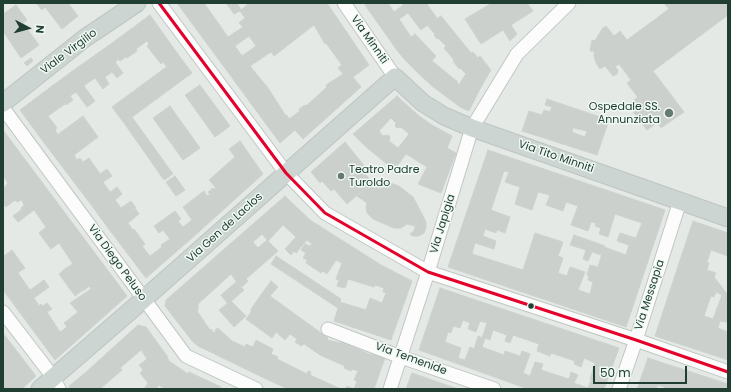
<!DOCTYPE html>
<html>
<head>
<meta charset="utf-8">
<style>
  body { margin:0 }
  #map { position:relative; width:731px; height:392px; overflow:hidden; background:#e4e9e6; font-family:Poppins,sans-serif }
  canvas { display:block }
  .frame { position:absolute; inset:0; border:4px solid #203e31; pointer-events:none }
  .north { position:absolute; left:8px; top:8px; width:40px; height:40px; -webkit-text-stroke:3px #f1f9f4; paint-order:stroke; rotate:96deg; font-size:11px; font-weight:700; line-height:16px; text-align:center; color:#203e31 }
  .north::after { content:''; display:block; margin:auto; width:14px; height:18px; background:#203e31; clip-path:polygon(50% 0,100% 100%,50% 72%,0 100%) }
  .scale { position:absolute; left:593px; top:366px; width:94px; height:18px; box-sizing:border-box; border:2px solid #203e31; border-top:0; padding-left:5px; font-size:12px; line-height:14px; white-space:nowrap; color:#203e31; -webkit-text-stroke:3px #f1f9f4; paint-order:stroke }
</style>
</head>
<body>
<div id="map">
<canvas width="731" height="392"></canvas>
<div class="frame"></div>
<div class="north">N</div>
<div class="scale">50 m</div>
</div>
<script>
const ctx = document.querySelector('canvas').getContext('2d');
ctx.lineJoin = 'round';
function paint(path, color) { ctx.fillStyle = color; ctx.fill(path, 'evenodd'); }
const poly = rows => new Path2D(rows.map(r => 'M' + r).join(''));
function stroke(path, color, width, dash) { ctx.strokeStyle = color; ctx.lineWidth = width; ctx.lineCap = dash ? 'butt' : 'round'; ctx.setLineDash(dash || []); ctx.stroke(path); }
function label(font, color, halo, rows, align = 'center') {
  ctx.font = font + ' Poppins,sans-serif'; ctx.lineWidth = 3; ctx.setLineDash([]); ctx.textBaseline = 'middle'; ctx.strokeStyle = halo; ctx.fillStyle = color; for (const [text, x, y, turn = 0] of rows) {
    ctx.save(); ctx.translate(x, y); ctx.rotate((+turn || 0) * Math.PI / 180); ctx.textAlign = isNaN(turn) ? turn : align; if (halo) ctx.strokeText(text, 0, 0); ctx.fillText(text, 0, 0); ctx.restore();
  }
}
const building = poly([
  [36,3,68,3,78,16,62,29,45,7,42,10,36,3],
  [177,3,204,3,228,37,243,27,239,23,245,18,240,11,234,14,226,3,237,3,241,10,249,3,327,3,369,65,353,77,361,87,303,139,295,130,280,143,177,3],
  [314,25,325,44,326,43,342,65,338,68,343,74,326,85,327,87,306,106,305,105,299,109,300,111,289,119,287,115,286,116,268,88,250,66,271,52,274,56,314,25],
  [249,36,256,46,242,56,235,46,249,36],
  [368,3,388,3,394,12,403,5,402,3,426,3,437,18,421,30,408,13,399,19,411,37,396,49,365,5,368,3],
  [492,3,527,3,533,11,511,25,517,34,510,41,503,30,481,44,465,19,492,3],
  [664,3,728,3,728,15,653,71,684,112,661,128,627,83,631,80,619,64,615,67,618,70,617,74,613,76,605,66,600,69,596,63,594,56,594,51,590,51,592,40,595,41,602,29,606,26,614,36,620,31,627,40,669,9,664,3],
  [16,5,27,20,23,23,39,45,21,58,3,31,3,14,16,5],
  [150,15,180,57,167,67,163,62,161,64,147,46,149,44,147,41,136,49,137,51,127,58,126,57,120,61,108,46,150,15],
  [441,16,471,53,473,52,478,58,480,56,491,70,480,89,463,78,466,74,460,68,459,69,453,61,454,60,444,48,446,46,438,38,437,39,434,35,435,34,427,25,441,16],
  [415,34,436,56,420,75,404,59,396,49,415,34],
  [108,46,119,59,115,62,123,73,117,78,112,72,105,77,109,84,103,89,95,78,89,82,78,67,108,46],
  [180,57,192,73,124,123,112,107,180,57],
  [31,58,33,61,27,66,24,63,31,58],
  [432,61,458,82,457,83,459,85,463,78,480,89,469,111,460,107,432,86,420,75,432,61],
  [78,67,89,82,84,86,95,101,87,107,76,92,70,96,73,100,66,105,52,86,78,67],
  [200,85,230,126,215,137,185,95,200,85],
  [52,86,65,104,48,116,57,128,55,130,58,135,45,144,20,110,52,86],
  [397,96,419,116,432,125,452,136,447,148,456,153,441,193,418,184,427,167,406,154,394,170,365,146,353,134,397,96],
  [391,118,396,123,395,126,397,128,401,127,409,134,398,148,389,141,390,137,388,135,383,136,379,131,391,118],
  [638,97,657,123,647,130,628,105,638,97],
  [547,99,609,120,597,155,522,131,529,111,542,115,544,110,550,112,552,107,545,105,547,99],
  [573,128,587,131,585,137,572,132,573,128],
  [170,106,200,148,183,160,153,118,170,106],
  [83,116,98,137,61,165,45,144,83,116],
  [132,117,173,174,164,180,124,123,132,117],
  [3,130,127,296,55,360,3,290,3,254,4,256,12,250,25,268,18,273,30,290,44,280,49,287,34,298,39,306,41,304,43,306,47,303,52,309,47,312,60,332,67,327,64,323,78,312,92,300,94,302,101,297,94,287,91,289,89,286,83,291,78,283,86,277,81,271,73,277,66,268,73,264,59,243,51,249,39,233,46,227,34,210,18,222,13,216,22,209,21,208,24,205,22,200,17,202,15,200,6,207,3,203,3,189,8,183,5,178,3,179,3,130],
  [240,141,263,174,192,238,183,227,192,220,183,207,204,191,207,196,210,194,208,192,213,188,214,189,216,188,209,180,235,157,229,149,240,141],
  [345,142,366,168,362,170,372,182,347,204,334,189,331,191,322,181,320,183,311,172,345,142],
  [488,150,665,210,626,327,448,267,488,150],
  [504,171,509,172,505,182,520,187,515,204,532,210,538,192,550,195,546,205,563,211,566,202,578,206,571,225,588,231,591,222,596,223,595,226,601,228,599,234,608,237,615,214,642,223,636,238,620,233,617,241,629,245,626,255,604,247,598,267,590,265,587,275,589,276,588,280,593,282,590,294,578,290,585,272,570,267,567,276,558,273,563,258,558,256,563,242,535,233,523,270,472,254,475,243,494,249,496,241,483,236,485,229,496,233,497,230,505,233,510,217,491,210,504,171],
  [74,155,77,160,80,158,83,162,89,158,100,174,107,169,112,176,103,182,110,192,92,206,61,165,74,155],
  [175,176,185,190,176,196,166,182,175,176],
  [384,181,399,186,413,197,422,214,418,215,415,226,407,224,401,228,394,228,373,219,367,213,366,207,367,203,357,196,367,187,377,182,384,181],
  [117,187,122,194,115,200,121,208,131,201,136,208,108,228,92,206,117,187],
  [285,196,310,220,381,265,412,281,391,340,334,321,340,302,366,310,370,298,382,303,386,293,383,292,384,288,375,285,374,287,348,279,345,288,337,286,339,280,336,279,342,263,336,260,327,274,323,271,321,273,306,263,307,260,303,258,306,253,301,250,305,244,310,246,312,244,307,240,296,253,294,251,291,255,285,249,296,237,283,225,268,241,262,234,253,242,258,248,267,240,278,251,246,279,248,281,241,288,231,274,198,304,198,310,197,311,210,330,211,329,214,333,216,332,215,330,218,328,232,341,245,347,246,344,253,347,256,340,273,349,271,354,278,357,277,359,307,374,308,371,311,372,310,375,341,389,288,389,264,378,198,346,193,342,165,306,166,300,285,196],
  [135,208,139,214,128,223,133,230,134,229,145,244,142,246,150,256,162,247,161,245,170,239,163,230,159,233,154,226,175,211,181,219,178,221,192,238,146,278,108,228,135,208],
  [422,214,426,222,426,228,424,233,419,236,413,236,410,234,414,231,418,215,422,214],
  [693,221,728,233,728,256,711,250,707,262,709,263,707,270,716,273,714,277,728,295,728,306,727,309,728,309,728,320,727,322,720,321,718,328,728,332,728,360,655,336,693,221],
  [716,292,722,295,713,319,704,316,711,296,714,297,716,292],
  [574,235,605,246,601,255,592,252,588,261,583,259,586,250,570,245,574,235],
  [276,256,341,299,338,308,271,264,276,256],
  [66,268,73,277,81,271,86,277,78,283,83,290,75,296,59,274,66,268],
  [271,281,278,287,270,296,328,338,327,340,341,343,342,342,371,355,371,354,385,358,374,389,345,389,347,386,354,389,357,381,354,380,358,371,352,369,351,371,344,368,345,366,320,355,304,344,301,346,295,342,297,339,290,334,285,340,276,332,272,338,246,319,251,312,251,309,271,281],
  [236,282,244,290,228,304,221,295,236,282],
  [94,287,101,297,94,302,92,300,78,312,70,303,94,287],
  [440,288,619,348,604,389,528,389,419,350,440,288],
  [463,320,470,323,468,329,476,332,480,321,487,323,482,338,478,336,474,349,470,347,465,360,458,358,461,348,445,342,448,332,451,333,453,326,460,328,463,320],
  [493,330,507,335,505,341,510,343,513,335,539,344,537,351,550,356,551,353,575,361,574,364,581,367,584,358,595,363,590,379,591,380,588,388,574,383,578,375,571,372,569,379,541,370,543,364,535,362,530,376,523,373,530,354,522,351,520,356,505,351,504,355,482,347,485,338,490,340,493,330],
  [231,301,246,316,234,327,219,310,228,303,228,304,231,301],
  [138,325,146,327,167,356,148,383,140,373,143,370,139,365,147,359,141,350,120,368,107,353,138,325],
  [3,333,36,376,22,389,3,389,3,333],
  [107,353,122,370,100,389,85,373,107,353],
  [167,356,169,361,188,374,179,389,165,389,159,385,156,389,144,389,167,356],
  [648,358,728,384,728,389,676,389,669,387,668,389,664,389,665,387,658,385,656,389,637,389,648,358],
  [189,372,221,387,220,389,179,389,189,372],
  [85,373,100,389,70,389,69,386,85,373],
  [412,373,458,389,406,389,412,373]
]);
const minor = poly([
  [159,3,286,173,325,213,428,272,636,340,728,372],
  [344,3,395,77],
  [3,108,186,356,256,389],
  [3,312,53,377,59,389],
  [328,329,401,357,494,389],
  [390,389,428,272,472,128,517,54,569,3],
  [619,389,636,340,680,201]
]);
const major = poly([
  [3,103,85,38,137,3],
  [40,389,144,299,395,77,423,103,444,116,472,128,728,218]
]);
const bus1 = poly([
  [159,3,286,173,325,213,428,272,636,340,728,372]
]);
const markers = [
  [669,113,5,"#657a70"],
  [341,176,4,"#657a70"],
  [531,306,3.5,"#203e31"]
];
const streetNames = [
  ["Via Minniti",369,40,55],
  ["Viale Virgilio",69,52,-37],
  ["Via Tito Minniti",556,157,19],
  ["Via Japigia",443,224,-73],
  ["Via Gen de Laclos",225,228,-42],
  ["Via Diego Peluso",117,263,54],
  ["Via Messapia",650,295,-72],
  ["Via Temenide",411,359,20]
];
const poiNames = [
  ["Ospedale SS.",660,107],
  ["Annunziata",660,120],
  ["Teatro Padre",349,170,"left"],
  ["Turoldo",349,183,"left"]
];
paint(building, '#cbd0cd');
stroke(building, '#ccd2cf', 1);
stroke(minor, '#c1c6c3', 15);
stroke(major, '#bcc5c1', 19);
stroke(minor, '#fbfcfb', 13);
stroke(major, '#cdd5d2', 17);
stroke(bus1, '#e4002b', 3);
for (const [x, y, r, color] of markers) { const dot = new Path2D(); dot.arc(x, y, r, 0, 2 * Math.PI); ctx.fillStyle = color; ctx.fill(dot); stroke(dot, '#f1f9f4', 1.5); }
label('11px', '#203e31', '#f1f9f4', streetNames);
label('11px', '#203e31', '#f1f9f4', poiNames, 'right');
</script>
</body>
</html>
